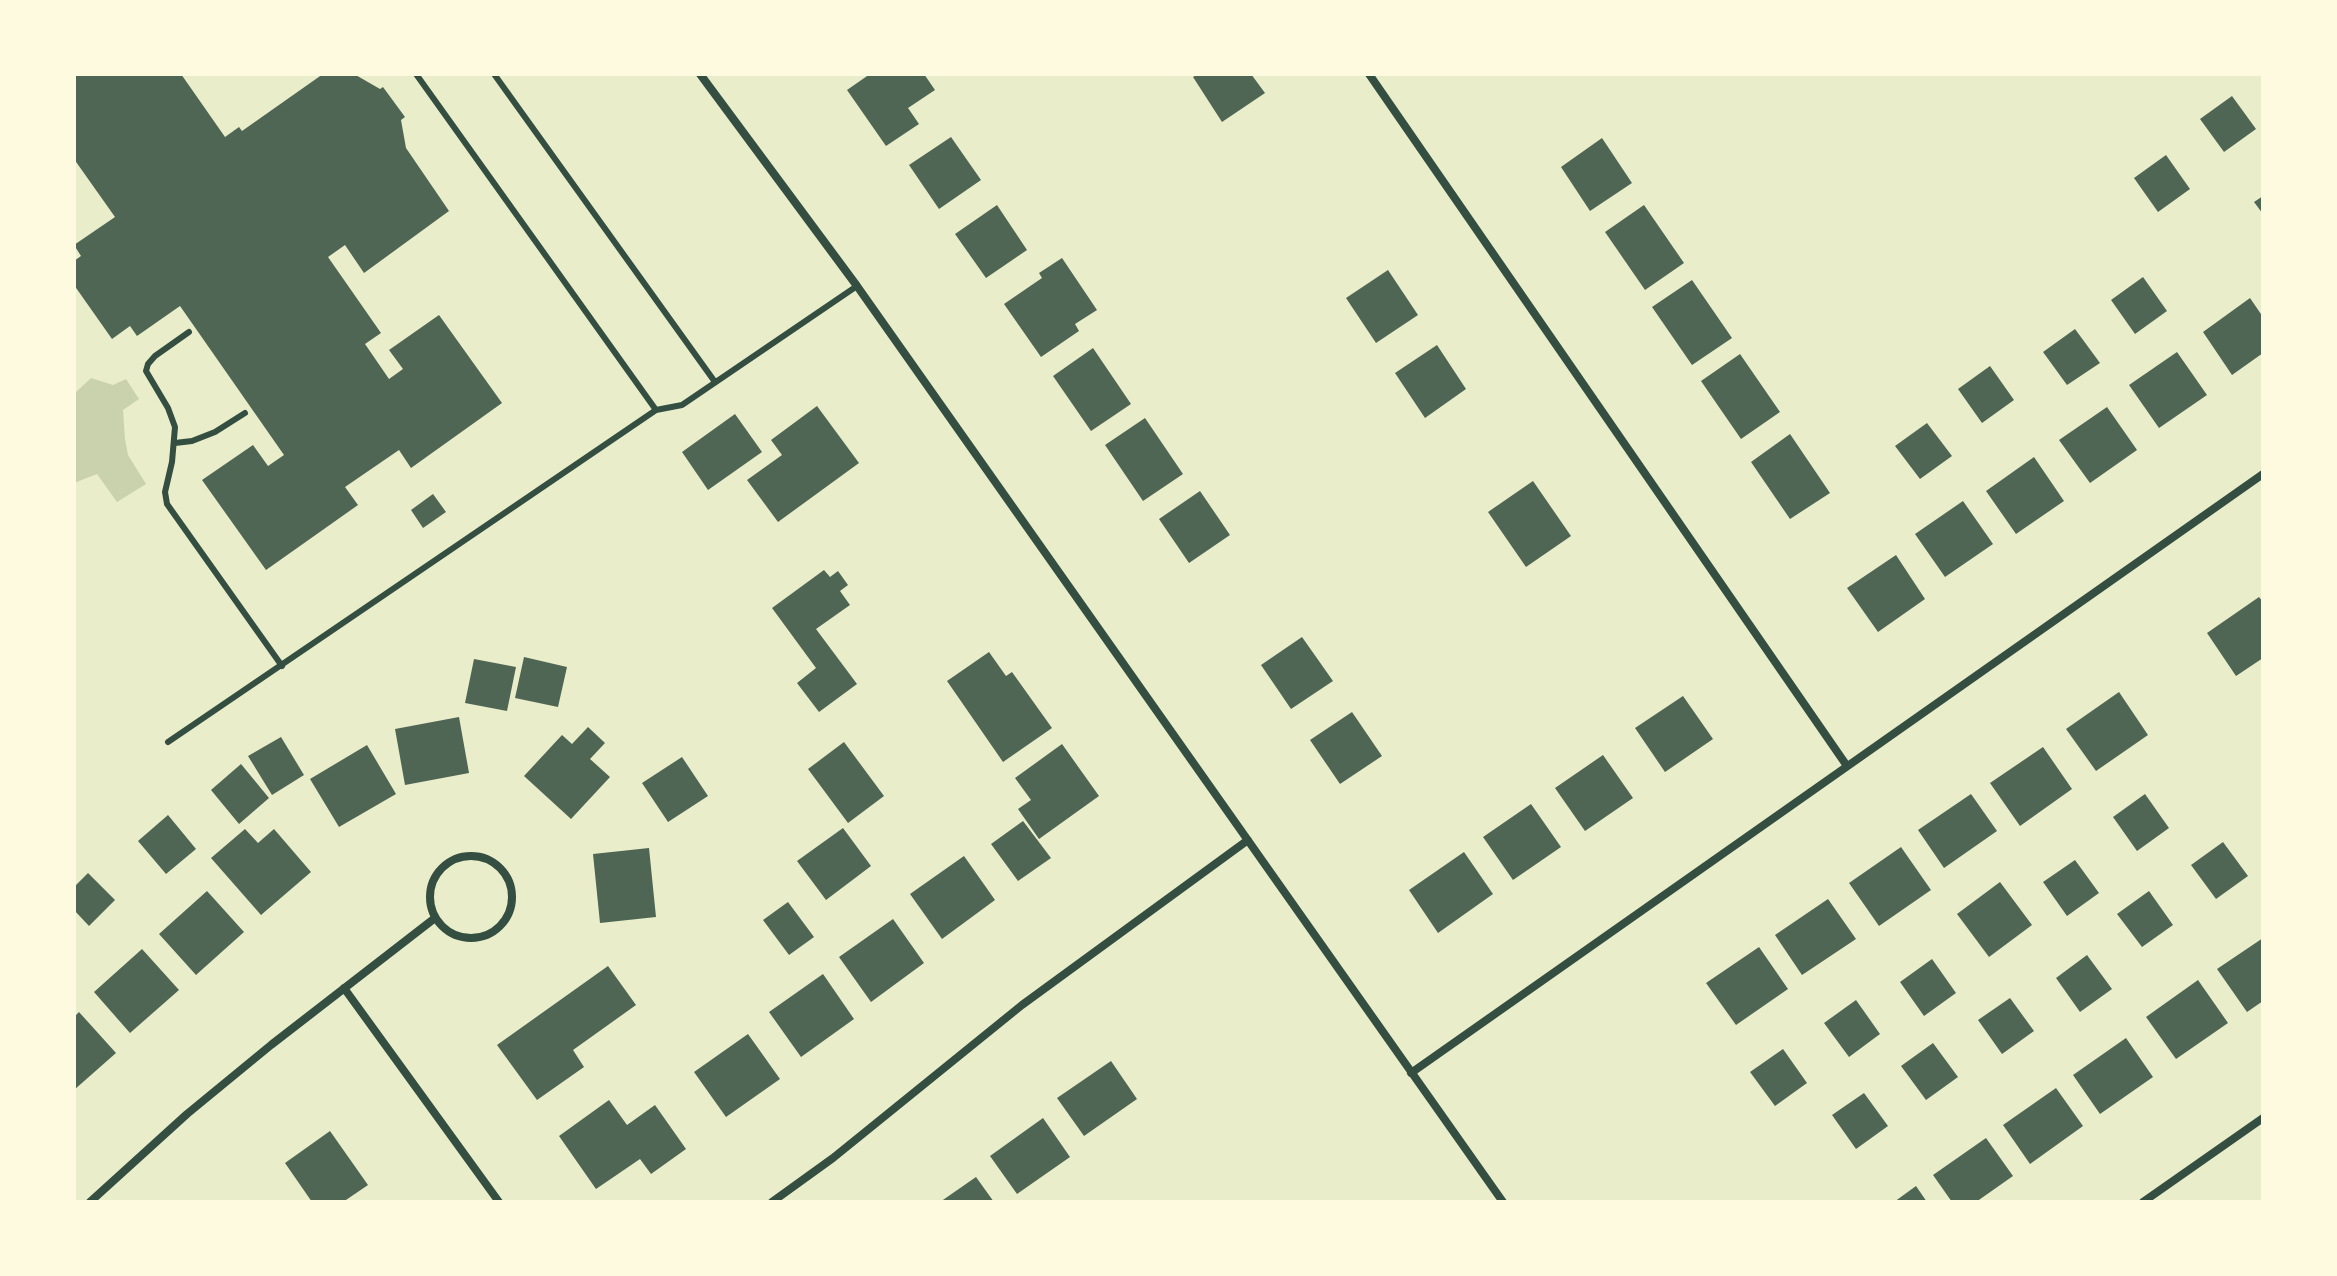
<!DOCTYPE html>
<html>
<head>
<meta charset="utf-8">
<style>
  body { margin:0 }
  #map { position:relative; width:2337px; height:1276px; overflow:hidden; background:#e9edc9; font-family:Mulish,sans-serif }
  canvas { display:block }
  .frame { position:absolute; inset:0; border:76px solid #fefae0; pointer-events:none }
</style>
</head>
<body>
<div id="map">
<canvas width="2337" height="1276"></canvas>
<div class="frame"></div>
</div>
<script>
const ctx = document.querySelector('canvas').getContext('2d');
ctx.lineJoin = 'round';
function paint(path, color) { ctx.fillStyle = color; ctx.fill(path, 'evenodd'); }
const poly = rows => new Path2D(rows.map(r => 'M' + r).join(''));
function stroke(path, color, width, dash) { ctx.strokeStyle = color; ctx.lineWidth = width; ctx.lineCap = dash ? 'butt' : 'round'; ctx.setLineDash(dash || []); ctx.stroke(path); }
const green = poly([
  [91,378,113,385,126,379,139,399,123,410,125,439,128,455,146,484,117,502,97,474,74,483,74,394]
]);
const building = poly([
  [74,74,181,74,225,137,239,127,242,131,323,74,354,74,380,89,383,87,405,117,401,120,406,148,449,211,364,273,345,245,328,257,381,333,365,344,389,379,403,369,389,350,439,315,502,403,411,468,399,450,345,487,358,505,266,570,202,480,253,445,268,466,284,455,180,306,137,336,130,326,112,339,74,285,74,261,81,256,74,245,115,217,74,159],
  [870,74,924,74,935,90,908,108,919,124,886,146,847,90],
  [1198,74,1251,74,1265,93,1222,122,1193,77],
  [2232,96,2256,129,2224,152,2200,119],
  [951,137,981,180,939,209,909,165],
  [1602,138,1632,183,1590,211,1561,167],
  [2166,155,2190,189,2158,212,2134,178],
  [2263,196,2263,214,2254,202],
  [997,205,1027,250,986,278,955,234],
  [1644,205,1684,263,1645,290,1605,232],
  [1062,258,1097,310,1075,324,1079,331,1041,357,1004,304,1042,278,1039,273],
  [1388,270,1418,315,1376,343,1346,298],
  [2143,277,2167,311,2135,334,2111,300],
  [1692,280,1732,338,1692,365,1652,307],
  [2250,298,2263,317,2263,353,2232,375,2203,332],
  [2075,329,2100,363,2067,385,2043,352],
  [1437,345,1466,389,1425,418,1395,373],
  [1093,348,1131,404,1091,431,1053,376],
  [2177,352,2207,395,2159,428,2129,385],
  [1740,354,1780,412,1741,439,1701,381],
  [1990,366,2014,400,1982,423,1958,389],
  [817,406,859,463,778,522,747,480,782,455,771,440],
  [2107,407,2137,450,2090,483,2059,440],
  [735,414,762,452,708,490,682,452],
  [1145,418,1183,474,1143,501,1105,445],
  [1927,423,1952,456,1920,479,1895,446],
  [1790,434,1830,493,1790,519,1751,462],
  [2034,457,2064,501,2016,534,1986,491],
  [1533,481,1571,536,1526,567,1488,512],
  [1200,491,1230,535,1189,563,1159,519],
  [433,494,446,512,423,528,411,510],
  [1963,501,1993,544,1945,577,1915,534],
  [1896,555,1925,599,1878,632,1847,588],
  [824,570,830,577,838,571,848,585,840,591,850,605,816,629,857,684,819,712,797,683,816,668,772,608],
  [2259,597,2263,602,2263,658,2236,676,2207,633],
  [1302,637,1333,681,1291,709,1261,665],
  [989,652,1006,676,1012,672,1052,728,1003,762,947,681],
  [524,657,567,667,558,707,515,698],
  [474,659,516,667,507,711,465,703],
  [2119,692,2148,735,2096,771,2066,729],
  [1683,696,1713,739,1665,772,1635,728],
  [1352,712,1382,756,1340,784,1310,740],
  [459,717,469,773,405,785,395,729],
  [588,727,605,743,590,759,610,777,571,819,524,776,562,735,572,744],
  [281,737,304,775,272,795,248,756],
  [844,742,884,796,848,823,808,769],
  [1062,744,1099,796,1039,839,1018,809,1031,800,1015,778],
  [367,745,396,794,339,827,310,779],
  [2043,747,2072,789,2020,826,1990,783],
  [1603,755,1633,798,1585,831,1555,788],
  [682,757,708,796,668,822,642,783],
  [241,764,269,798,239,824,211,790],
  [1971,794,1997,831,1944,868,1918,830],
  [2145,794,2169,828,2137,851,2113,817],
  [1531,804,1561,847,1513,880,1483,837],
  [168,815,196,849,166,874,138,841],
  [1023,821,1051,858,1018,881,991,844],
  [843,828,871,866,826,900,797,861],
  [245,829,258,843,274,829,311,872,261,915,211,858],
  [2223,842,2248,876,2216,899,2191,865],
  [1901,847,1931,890,1879,926,1849,883],
  [649,848,656,917,600,923,593,854],
  [1464,852,1493,894,1438,933,1409,890],
  [964,856,995,900,942,939,910,894],
  [2075,860,2099,893,2067,916,2043,882],
  [88,873,115,900,89,926,74,910,74,887],
  [2000,882,2032,925,1989,957,1957,914],
  [207,891,244,932,196,975,159,934],
  [2149,891,2173,925,2142,947,2117,914],
  [1828,899,1856,939,1802,975,1775,935],
  [788,902,814,937,789,955,763,920],
  [893,919,924,963,871,1002,839,957],
  [2263,938,2263,1001,2247,1012,2217,969],
  [1759,947,1788,989,1736,1025,1706,983],
  [142,949,179,990,130,1033,94,992],
  [2087,955,2112,989,2080,1012,2056,978],
  [1932,959,1956,993,1924,1016,1900,982],
  [608,966,636,1005,573,1050,584,1067,537,1100,497,1045],
  [823,974,854,1019,801,1057,769,1012],
  [2198,980,2228,1023,2176,1059,2146,1017],
  [2010,998,2034,1031,2002,1054,1978,1020],
  [1856,1000,1880,1034,1849,1057,1824,1023],
  [79,1012,116,1053,74,1090,74,1017],
  [748,1034,780,1079,726,1117,694,1072],
  [2126,1038,2153,1077,2100,1114,2073,1075],
  [1933,1043,1958,1077,1926,1100,1901,1066],
  [1783,1049,1807,1083,1775,1106,1750,1072],
  [1111,1061,1137,1099,1084,1136,1057,1098],
  [2056,1088,2083,1126,2030,1164,2003,1125],
  [1864,1093,1888,1126,1856,1149,1832,1115],
  [609,1100,627,1125,655,1105,686,1149,651,1174,640,1159,596,1189,559,1136],
  [1043,1118,1070,1157,1017,1194,990,1156],
  [330,1131,368,1185,343,1202,312,1202,285,1163],
  [1986,1138,2013,1176,1976,1202,1952,1202,1933,1175],
  [976,1177,994,1202,940,1202],
  [1916,1186,1927,1202,1894,1202]
]);
const service = poly([
  [416,74,656,410,682,405,857,286],
  [494,74,715,382],
  [189,332,155,356,148,364,146,371,168,408,175,427,172,462,165,492,167,504,282,666],
  [175,443,192,441,215,432,245,413],
  [168,742,656,410]
]);
const minor = poly([
  [700,74,857,286,1503,1202],
  [1369,74,1847,766],
  '430 897a41 41 0 1 1 82 0a41 41 0 1 1-82 0Z',
  [344,988,499,1202],
  [1411,1073,2263,474],
  [90,1202,187,1114,271,1045,435,918],
  [772,1202,833,1158,1022,1005,1248,840],
  [2143,1202,2263,1118]
]);
paint(green, '#cad2ad');
paint(building, '#4f6655');
stroke(service, '#344e41', 6);
stroke(minor, '#344e41', 8);
</script>
</body>
</html>
